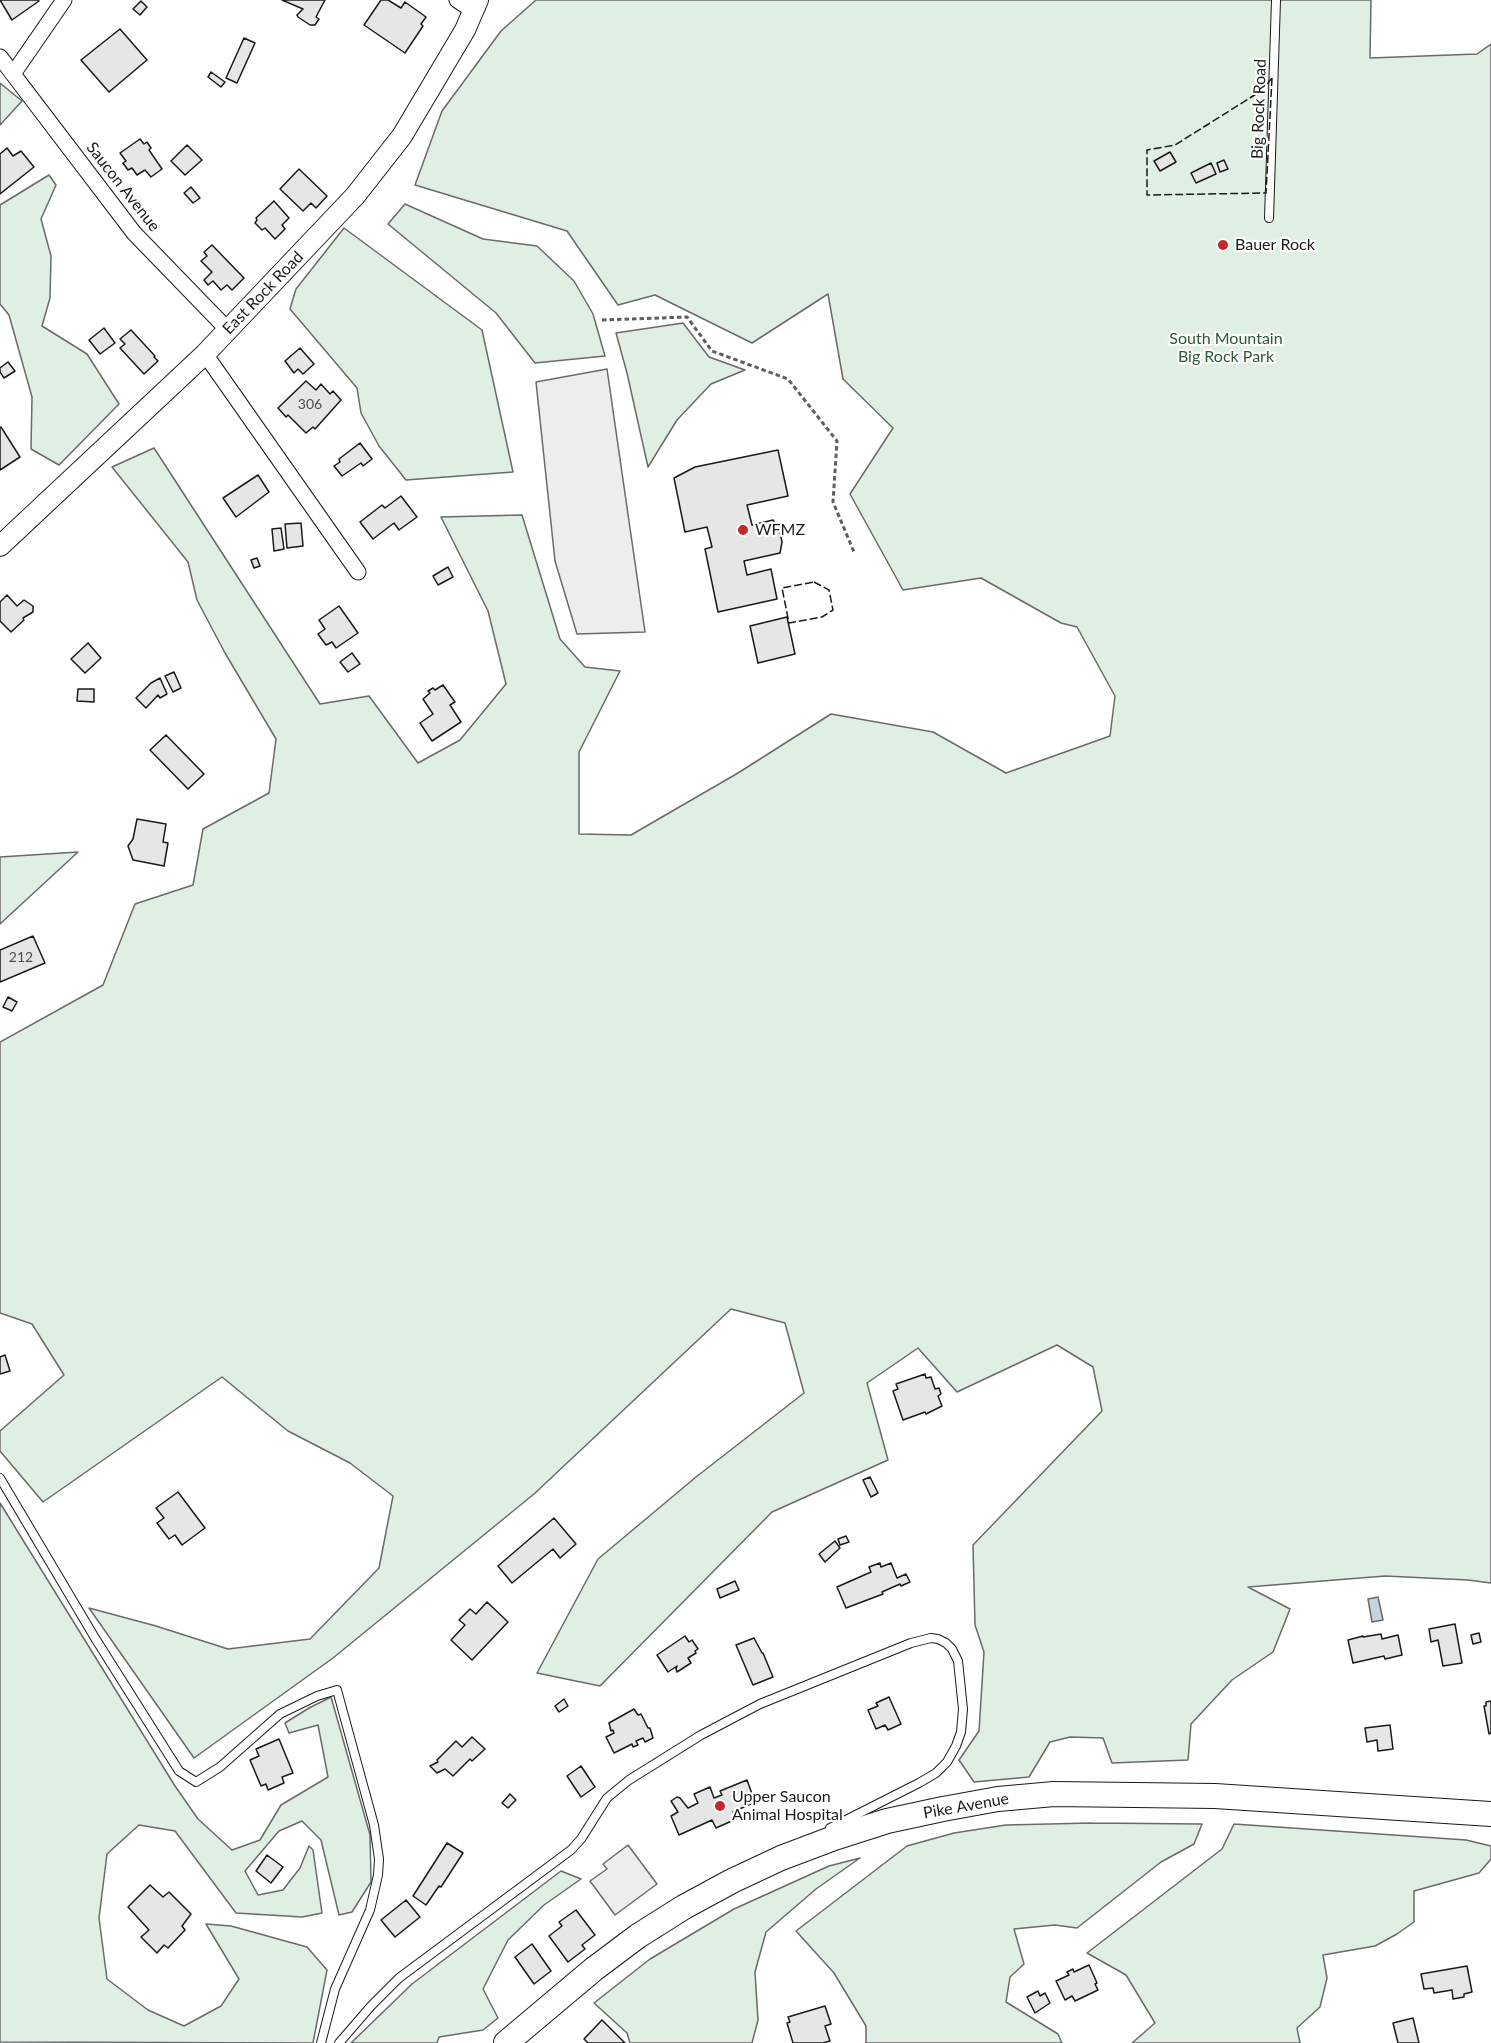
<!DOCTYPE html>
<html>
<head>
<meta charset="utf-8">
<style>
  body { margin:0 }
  canvas { display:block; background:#fff }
</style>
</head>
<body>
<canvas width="1491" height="2043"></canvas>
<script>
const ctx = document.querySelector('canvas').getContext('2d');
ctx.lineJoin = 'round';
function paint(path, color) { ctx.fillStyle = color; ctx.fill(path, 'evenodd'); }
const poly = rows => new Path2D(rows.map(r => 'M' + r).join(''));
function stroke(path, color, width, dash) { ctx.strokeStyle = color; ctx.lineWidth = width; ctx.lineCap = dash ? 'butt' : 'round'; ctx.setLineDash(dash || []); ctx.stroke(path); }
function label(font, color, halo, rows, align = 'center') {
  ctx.font = font + ' Lato,sans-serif'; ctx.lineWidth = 4.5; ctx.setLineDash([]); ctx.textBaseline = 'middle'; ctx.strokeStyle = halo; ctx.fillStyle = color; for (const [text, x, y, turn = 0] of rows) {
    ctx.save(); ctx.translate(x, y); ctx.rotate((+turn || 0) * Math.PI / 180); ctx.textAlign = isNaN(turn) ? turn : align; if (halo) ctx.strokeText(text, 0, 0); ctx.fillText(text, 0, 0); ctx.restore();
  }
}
const green = poly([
  [536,0,1371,0,1370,58,1477,54,1491,44,1491,1583,1468,1580,1385,1576,1248,1587,1290,1609,1273,1652,1232,1680,1191,1724,1188,1760,1112,1763,1103,1738,1070,1737,1050,1742,1029,1777,974,1782,959,1760,979,1731,984,1652,975,1625,973,1545,1102,1411,1093,1367,1057,1345,957,1392,918,1348,867,1383,888,1460,772,1512,600,1686,537,1673,598,1559,696,1477,804,1393,785,1323,731,1309,534,1494,333,1658,194,1758,89,1608,156,1626,228,1649,310,1639,379,1568,393,1496,350,1463,288,1431,222,1377,43,1502,0,1451,0,1431,64,1375,32,1324,0,1313,0,1042,103,985,135,904,193,885,203,829,269,793,276,739,225,653,197,600,188,562,112,467,154,448,320,704,369,696,418,763,460,740,506,684,488,611,441,517,522,515,560,639,585,667,620,671,579,752,579,834,631,835,738,773,831,714,933,732,1006,773,1110,736,1115,696,1077,627,1061,623,981,578,903,590,850,494,893,428,843,379,828,294,752,343,655,295,618,305,567,231,415,185,442,111,501,31,536,0],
  [0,83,22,101,0,125,0,83],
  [49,175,56,185,41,219,51,256,50,298,42,326,87,354,119,404,59,465,31,449,32,397,9,315,0,304,0,205,49,175],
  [405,204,483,239,537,246,574,281,593,314,605,356,535,363,496,313,388,224,405,204],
  [344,228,482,330,513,472,406,480,379,446,361,413,357,388,290,309,296,289,344,228],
  [683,323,709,357,745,370,711,384,677,420,648,467,627,373,616,333,683,323],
  [78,852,0,924,0,857,78,852],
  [0,1503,175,1786,198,1819,232,1850,260,1840,281,1805,328,1777,318,1725,289,1733,285,1723,309,1708,331,1697,370,1835,371,1882,352,1912,339,1915,321,1840,302,1821,279,1831,245,1871,258,1895,283,1890,300,1868,309,1846,313,1850,322,1913,302,1917,236,1913,175,1831,139,1825,107,1854,99,1918,107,1979,148,2010,184,2026,221,2006,239,1979,206,1924,231,1926,307,1947,327,1970,313,2043,0,2042,0,1503],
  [1092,1823,1202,1824,1194,1844,1161,1862,1077,1928,1055,1925,1014,1929,1024,1964,1010,1977,1006,2002,1058,2034,1062,2043,866,2043,866,2026,834,1973,796,1931,907,1846,954,1833,1006,1825,1092,1823],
  [1234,1824,1466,1840,1491,1846,1491,1859,1479,1873,1414,1891,1414,1922,1397,1934,1375,1946,1323,1955,1327,1978,1320,2007,1297,2028,1300,2043,1132,2043,1155,2023,1126,1975,1087,1953,1222,1849,1234,1824],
  [860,1858,816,1889,766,1932,755,1972,758,2020,752,2043,630,2043,627,2033,594,2003,650,1959,734,1909,829,1866,860,1858],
  [561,1871,581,1879,544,1905,508,1940,483,1989,498,2018,483,2030,439,2037,437,2043,351,2043,412,1984,561,1871]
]);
const parking = poly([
  [607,369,645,632,577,634,555,561,536,382,607,369],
  [628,1845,657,1884,615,1915,590,1881,607,1869,603,1864,628,1845]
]);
const water = poly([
  [1378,1597,1383,1620,1372,1622,1368,1599,1378,1597]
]);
const building = poly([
  [0,0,38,0,39,1,12,20,0,0],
  [282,0,325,0,316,17,319,19,315,25,310,25,298,17,297,15,303,9,282,0],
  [381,0,388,0,401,8,405,2,426,17,421,24,423,26,405,53,364,25,381,0],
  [141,1,147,7,140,15,133,9,141,1],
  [120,29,147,60,109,92,81,60,120,29],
  [244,38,255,43,237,83,226,78,244,38],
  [211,72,225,82,221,87,208,77,211,72],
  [140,139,144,144,147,142,151,148,149,150,162,169,151,177,145,170,137,175,132,168,128,170,123,163,126,161,120,153,140,139],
  [187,145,202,160,185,175,171,161,187,145],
  [7,148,13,156,21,151,34,167,0,194,0,154,7,148],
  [1170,152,1176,162,1160,171,1154,161,1170,152],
  [1224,160,1228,169,1220,172,1217,163,1224,160],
  [1211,163,1216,174,1196,183,1191,173,1211,163],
  [299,169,327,196,316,208,311,203,303,211,280,189,299,169],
  [191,187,200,198,193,203,184,193,191,187],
  [274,201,289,218,282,225,285,229,275,239,265,228,262,230,255,223,257,220,256,218,274,201],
  [212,245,244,278,232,290,227,285,221,290,213,281,208,285,204,280,212,272,201,261,207,256,204,252,212,245],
  [104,328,115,343,100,354,89,340,104,328],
  [131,330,155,356,154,357,158,361,144,374,120,348,125,344,120,339,131,330],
  [300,348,314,364,303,374,298,369,294,373,285,361,300,348],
  [8,362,15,371,4,378,0,372,0,368,8,362],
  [306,381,316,390,321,384,330,394,333,391,341,400,315,429,313,427,306,433,288,415,286,417,278,408,306,381],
  [1,427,20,457,0,470,0,428,1,427],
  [360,443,372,459,363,466,361,463,342,476,334,466,340,462,339,459,360,443],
  [778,450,788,496,747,505,752,525,773,520,780,532,782,542,780,553,744,561,747,575,771,569,777,599,718,612,705,549,712,547,707,527,685,532,674,478,695,467,778,450],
  [258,475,269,492,236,517,223,498,258,475],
  [401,496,417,517,399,530,394,523,373,539,360,522,382,505,385,508,401,496],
  [301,523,303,546,287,548,285,524,301,523],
  [281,528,284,549,274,551,272,529,281,528],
  [257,558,260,566,254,568,251,560,257,558],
  [448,567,453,577,438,585,433,576,448,567],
  [7,595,17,606,24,600,33,606,33,612,23,618,24,620,11,632,0,621,0,602,7,595],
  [339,606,358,633,336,648,332,642,326,645,318,634,325,629,319,620,339,606],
  [787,617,795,654,758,663,750,626,787,617],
  [88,643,101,658,85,673,71,659,88,643],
  [352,653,360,664,348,672,340,662,352,653],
  [174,672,181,688,173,692,165,676,174,672],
  [160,678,167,694,160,698,158,695,146,708,136,698,151,683,160,678],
  [443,685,455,702,450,705,461,722,432,741,420,723,433,714,423,699,430,693,428,691,433,688,435,690,443,685],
  [78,689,94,689,94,702,77,701,78,689],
  [166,735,204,774,188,789,150,750,166,735],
  [137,819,166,824,163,842,168,843,164,866,133,860,128,846,133,839,137,819],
  [33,936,45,963,0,982,0,950,33,936],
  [8,997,17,1002,12,1011,3,1007,8,997],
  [5,1355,10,1371,0,1374,0,1357,5,1355],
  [925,1374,926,1378,931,1377,935,1389,939,1388,941,1394,938,1396,942,1406,926,1414,925,1412,903,1420,893,1391,898,1389,896,1384,925,1374],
  [870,1477,878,1493,871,1497,863,1480,870,1477],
  [178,1492,205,1528,182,1545,175,1535,169,1539,157,1523,164,1518,156,1508,178,1492],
  [554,1518,576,1544,560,1558,553,1549,512,1583,498,1566,554,1518],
  [846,1536,849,1542,840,1545,838,1539,846,1536],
  [835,1541,840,1548,825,1562,819,1554,835,1541],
  [880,1563,881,1567,891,1563,897,1578,906,1574,910,1582,901,1586,900,1584,882,1592,883,1594,846,1608,837,1587,871,1572,869,1567,880,1563],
  [735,1581,739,1590,720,1598,717,1589,735,1581],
  [487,1602,508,1622,472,1660,451,1640,465,1625,459,1620,470,1609,476,1614,487,1602],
  [1455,1624,1462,1663,1443,1666,1438,1640,1431,1642,1429,1629,1455,1624],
  [1479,1633,1481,1642,1473,1644,1471,1635,1479,1633],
  [1381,1634,1382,1639,1398,1635,1402,1655,1385,1659,1384,1656,1353,1663,1348,1640,1363,1636,1363,1637,1381,1634],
  [685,1636,689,1642,692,1640,698,1649,695,1651,696,1653,688,1658,691,1663,677,1672,676,1669,677,1666,668,1672,657,1655,685,1636],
  [754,1638,762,1653,763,1653,773,1677,753,1685,736,1645,754,1638],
  [889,1697,901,1724,888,1730,885,1725,876,1729,868,1710,878,1706,876,1703,889,1697],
  [564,1699,568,1706,559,1712,555,1706,564,1699],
  [1491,1701,1491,1733,1489,1734,1484,1706,1486,1706,1486,1702,1491,1701],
  [634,1709,638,1715,641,1714,648,1728,650,1728,653,1738,645,1742,643,1738,636,1741,638,1745,633,1747,632,1744,614,1753,606,1737,614,1733,613,1730,611,1731,609,1723,634,1709],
  [1390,1725,1393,1749,1378,1751,1377,1740,1367,1742,1365,1728,1390,1725],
  [472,1737,485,1749,472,1761,470,1759,453,1776,445,1769,437,1773,430,1766,438,1762,437,1760,456,1741,462,1747,472,1737],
  [279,1739,293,1773,282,1777,284,1783,268,1790,266,1784,261,1786,250,1760,259,1756,256,1749,279,1739],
  [581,1766,595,1787,581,1797,567,1776,581,1766],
  [747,1780,755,1802,733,1812,736,1819,716,1828,712,1820,679,1835,671,1816,678,1812,671,1801,677,1797,680,1798,688,1808,698,1803,694,1794,710,1787,714,1798,722,1795,720,1791,747,1780],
  [510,1794,516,1800,508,1808,502,1803,510,1794],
  [447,1843,463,1853,441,1887,439,1886,426,1905,413,1896,447,1843],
  [267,1855,283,1867,271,1883,256,1871,267,1855],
  [150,1885,163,1897,169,1892,191,1914,182,1926,185,1930,168,1948,164,1945,157,1953,141,1937,149,1930,128,1907,150,1885],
  [406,1900,420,1917,395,1937,381,1920,406,1900],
  [576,1910,595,1935,582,1945,585,1949,568,1962,549,1936,562,1926,559,1922,576,1910],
  [532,1944,551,1971,534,1984,515,1957,532,1944],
  [1089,1965,1097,1983,1095,1984,1098,1990,1075,2001,1072,1996,1065,2000,1056,1981,1069,1975,1067,1972,1073,1969,1074,1972,1089,1965],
  [1467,1966,1472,1992,1464,1994,1464,1997,1453,1999,1452,1990,1434,1993,1433,1988,1424,1989,1421,1974,1467,1966],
  [1038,1991,1040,1996,1045,1993,1050,2003,1035,2013,1027,1997,1038,1991],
  [825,2006,831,2024,825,2026,830,2041,823,2043,793,2043,787,2023,790,2022,788,2017,825,2006],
  [1413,2018,1419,2043,1398,2043,1393,2023,1413,2018],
  [602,2020,625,2043,588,2043,584,2039,602,2020]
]);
const path = poly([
  [602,320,687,317,712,351,788,379,837,441,833,502,854,552]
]);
const service = poly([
  [1269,218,1276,0],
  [0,1478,95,1638,179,1771,196,1782,220,1767,280,1714,317,1696,337,1690,374,1825,379,1859,378,1875,370,1910,335,1989,321,2043],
  [339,2043,371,2006,399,1978,571,1850,581,1839,607,1798,629,1780,701,1735,760,1704,911,1643,931,1638,938,1639,946,1643,952,1649,958,1661,963,1709,961,1732,956,1746,947,1762,936,1773,919,1783,830,1828]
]);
const minor = poly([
  [457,0,474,11],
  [0,57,134,233,228,330],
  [13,74,64,0],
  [205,354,358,572]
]);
const tertiary = poly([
  [0,546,205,354,355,196,402,136,465,30,478,0]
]);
const primary = poly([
  [506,2043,594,1969,638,1936,684,1907,732,1881,781,1858,834,1838,887,1821,943,1809,998,1799,1054,1794,1215,1796,1491,1814]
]);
const fence = poly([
  [1272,78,1266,193,1147,195,1147,150,1175,145,1261,91,1272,78],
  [814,582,829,590,833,610,822,617,789,623,782,588,814,582]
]);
const markers = [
  [1223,245,6,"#c62828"],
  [743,530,6,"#c62828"],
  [720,1806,6,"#c62828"]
];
const numberNames = [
  ["306",310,404],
  ["212",21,957]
];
const streetNames = [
  ["Big Rock Road",1259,109,-88],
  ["Saucon Avenue",123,187,52],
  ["East Rock Road",263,293,-46],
  ["Pike Avenue",966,1806,-10]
];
const poiNames = [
  ["Bauer Rock",1235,245],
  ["WFMZ",755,530],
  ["Upper Saucon",732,1797],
  ["Animal Hospital",732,1815]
];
const parkNames = [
  ["South Mountain",1226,339],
  ["Big Rock Park",1226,357]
];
paint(green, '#e0efe3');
stroke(green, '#6a6a6a', 1.5);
paint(parking, '#ededed');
stroke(parking, '#6a6a6a', 1.5);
paint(water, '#c6d2dc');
stroke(water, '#6a6a6a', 1.5);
paint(building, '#e6e6e6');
stroke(building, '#1a1a1a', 1.5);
stroke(service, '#1a1a1a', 10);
stroke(minor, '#1a1a1a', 17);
stroke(tertiary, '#1a1a1a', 22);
stroke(primary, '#1a1a1a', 26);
stroke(path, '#5f5f5f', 3, [4.5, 3]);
stroke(service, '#fff', 8);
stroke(minor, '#fff', 15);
stroke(tertiary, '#fff', 20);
stroke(primary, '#fff', 24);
stroke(fence, '#1a1a1a', 1.5, [8, 3]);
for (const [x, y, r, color] of markers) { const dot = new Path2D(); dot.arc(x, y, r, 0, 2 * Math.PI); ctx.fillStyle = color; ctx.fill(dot); stroke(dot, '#fff', 2); }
label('14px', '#4d4d4d', null, numberNames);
label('16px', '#1a1a1a', '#fff', streetNames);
label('16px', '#1a1a1a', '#fff', poiNames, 'left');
label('16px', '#2b5a34', '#fff', parkNames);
</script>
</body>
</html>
